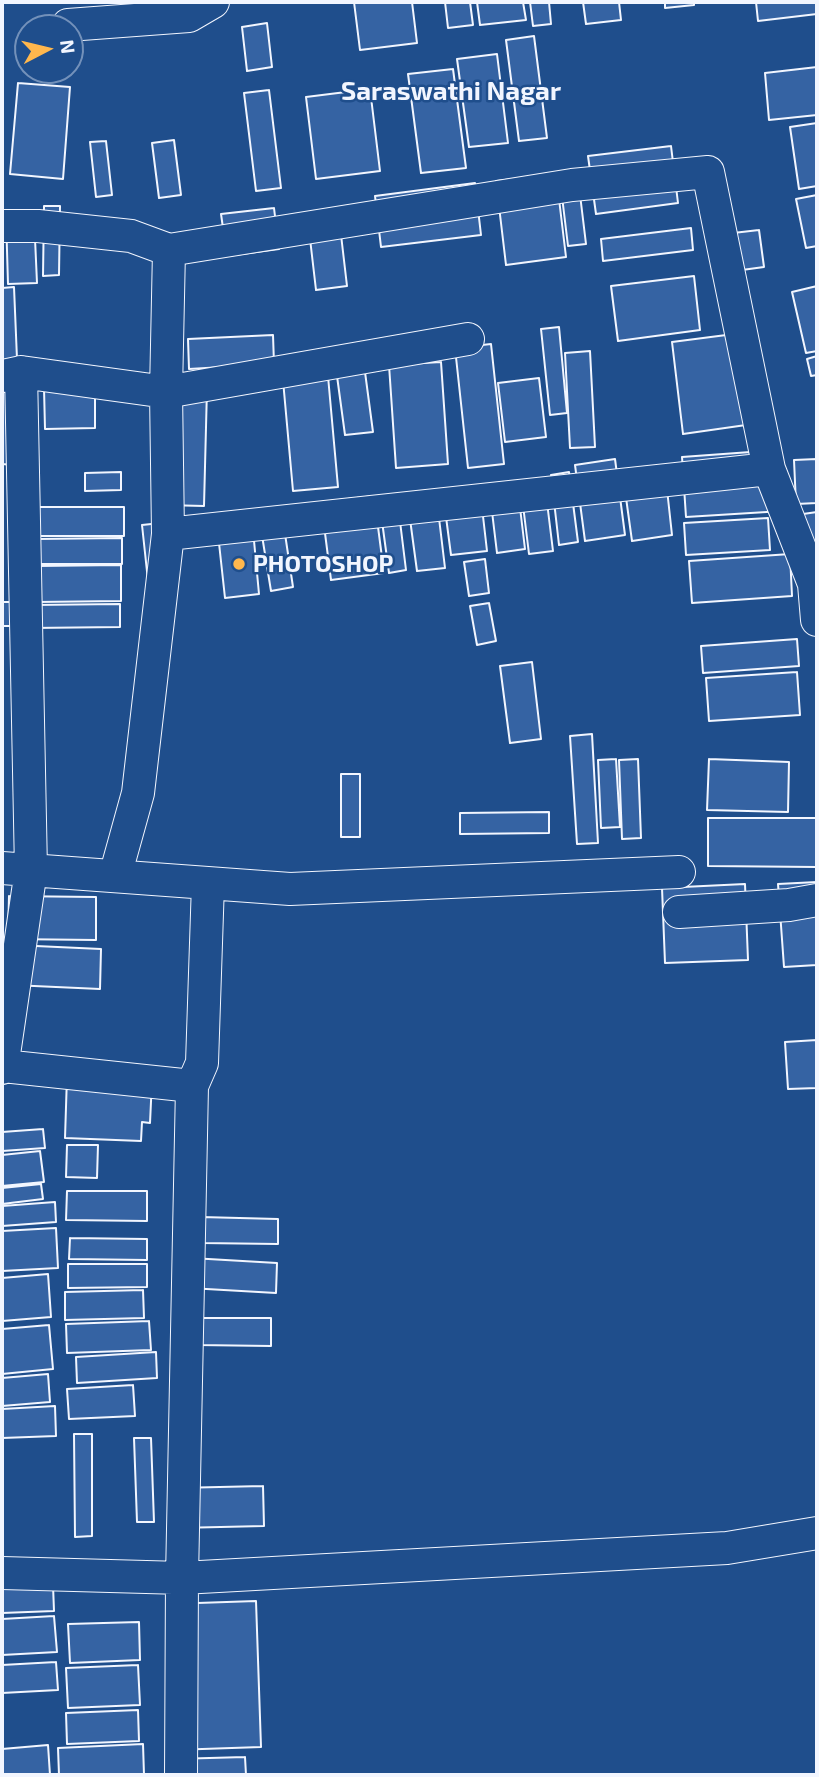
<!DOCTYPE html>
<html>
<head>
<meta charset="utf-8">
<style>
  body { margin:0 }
  #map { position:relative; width:819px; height:1777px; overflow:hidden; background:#1f4e8c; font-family:"Exo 2",sans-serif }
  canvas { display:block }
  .frame { position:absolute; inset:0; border:4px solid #f2f6ff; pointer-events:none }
  .north { position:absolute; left:14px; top:14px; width:70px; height:70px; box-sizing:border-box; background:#1f4e8c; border:2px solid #7391ba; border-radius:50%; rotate:83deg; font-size:19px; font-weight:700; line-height:28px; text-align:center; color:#f2f6ff }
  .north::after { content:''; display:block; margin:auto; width:24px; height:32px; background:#ffb74d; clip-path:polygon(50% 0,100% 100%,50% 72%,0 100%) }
</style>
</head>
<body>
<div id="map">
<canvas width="819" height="1777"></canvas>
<div class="frame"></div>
<div class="north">N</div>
</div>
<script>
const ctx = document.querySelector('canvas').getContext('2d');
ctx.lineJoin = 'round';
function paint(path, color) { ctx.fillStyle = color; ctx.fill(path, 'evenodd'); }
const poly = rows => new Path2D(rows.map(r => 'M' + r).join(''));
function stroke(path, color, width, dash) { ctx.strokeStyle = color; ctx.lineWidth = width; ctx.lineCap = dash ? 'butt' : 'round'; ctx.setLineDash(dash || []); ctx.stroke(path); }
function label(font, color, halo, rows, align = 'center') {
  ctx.font = font + ' "Exo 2",sans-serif'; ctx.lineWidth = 5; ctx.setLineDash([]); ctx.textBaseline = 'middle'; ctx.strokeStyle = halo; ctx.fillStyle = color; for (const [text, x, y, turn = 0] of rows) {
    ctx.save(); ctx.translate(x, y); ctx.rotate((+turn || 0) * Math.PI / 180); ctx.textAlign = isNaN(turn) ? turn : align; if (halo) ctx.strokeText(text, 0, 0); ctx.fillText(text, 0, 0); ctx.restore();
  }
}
const building = poly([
  [354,2,412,2,417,43,360,50,354,2],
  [445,2,470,2,473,25,448,28,445,2],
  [477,2,523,2,526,20,480,25,477,2],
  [530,2,549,2,551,24,533,26,530,2],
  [583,2,619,2,621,20,586,24,583,2],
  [665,2,694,2,694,5,665,8,665,2],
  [756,2,817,2,817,14,758,21,756,2],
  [267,23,272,67,247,71,242,27,267,23],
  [534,36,547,138,519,141,506,40,534,36],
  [497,54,508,143,469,147,457,59,497,54],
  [817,67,817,115,769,120,765,73,817,67],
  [453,69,466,168,421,173,408,74,453,69],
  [18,83,70,87,63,179,10,174,18,83],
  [370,89,380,171,316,179,306,97,370,89],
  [269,90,281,188,256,191,244,93,269,90],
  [817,123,817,186,799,189,790,127,817,123],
  [174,140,181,195,159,198,152,143,174,140],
  [106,141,112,195,96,197,90,142,106,141],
  [671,146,678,203,596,214,588,156,671,146],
  [556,174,566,257,506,265,496,181,556,174],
  [578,178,586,244,568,246,560,180,578,178],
  [475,183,481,235,381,247,375,196,475,183],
  [817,195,817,246,806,248,796,199,817,195],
  [44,206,60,206,59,275,43,276,44,206],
  [274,208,279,249,227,256,221,214,274,208],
  [338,209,347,286,316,290,307,213,338,209],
  [34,216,37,283,8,284,6,217,34,216],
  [691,228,693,250,603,261,601,239,691,228],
  [759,230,764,267,720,273,716,235,759,230],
  [694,276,700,330,618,341,611,286,694,276],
  [817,286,817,351,806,353,792,292,817,286],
  [14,287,17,359,2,360,2,288,14,287],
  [559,327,567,413,550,415,541,329,559,327],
  [734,334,746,425,683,434,672,342,734,334],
  [273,335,274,364,189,369,188,339,273,335],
  [491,344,504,464,468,468,455,348,491,344],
  [590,351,595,447,570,448,565,353,590,351],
  [326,354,338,487,293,491,281,358,326,354],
  [817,356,817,375,811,376,807,359,817,356],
  [441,362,448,464,396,468,389,365,441,362],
  [365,372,373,432,345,435,337,376,365,372],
  [539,378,546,437,505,442,498,383,539,378],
  [167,387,207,388,204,506,164,505,167,387],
  [2,388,17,389,13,465,2,464,2,388],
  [44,388,95,388,95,428,45,429,44,388],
  [778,450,783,511,686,517,682,457,778,450],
  [615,459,625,535,585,541,575,465,615,459],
  [817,459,817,503,796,504,794,460,817,459],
  [665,471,672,535,632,541,623,476,665,471],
  [121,472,121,490,85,491,85,473,121,472],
  [569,472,578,542,559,545,551,475,569,472],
  [545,486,553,551,529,554,521,489,545,486],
  [480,490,487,551,451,555,443,494,480,490],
  [518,491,525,549,497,553,490,495,518,491],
  [436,493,445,568,417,571,407,497,436,493],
  [374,496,384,573,331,580,321,502,374,496],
  [397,497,406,570,389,573,379,499,397,497],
  [33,507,124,507,124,536,33,536,33,507],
  [817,512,817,549,796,515,817,512],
  [282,514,293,587,271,591,259,517,282,514],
  [768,518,770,550,686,555,684,523,768,518],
  [170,522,149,590,142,525,170,522],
  [253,530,259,594,225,598,218,534,253,530],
  [122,538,122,564,37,564,36,539,122,538],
  [790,554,792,596,692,603,689,561,790,554],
  [485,559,489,593,469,596,464,562,485,559],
  [121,565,121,601,37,602,37,566,121,565],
  [2,602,15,602,16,626,2,626,2,602],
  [489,603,496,641,477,645,470,606,489,603],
  [120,604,120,627,31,628,31,605,120,604],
  [797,639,799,666,703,673,701,646,797,639],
  [532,662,541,739,510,743,500,666,532,662],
  [797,672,800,715,709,721,706,678,797,672],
  [592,734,598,843,577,844,570,736,592,734],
  [616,759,620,827,601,828,598,760,616,759],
  [638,759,641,838,622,839,619,760,638,759],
  [709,759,789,762,788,812,707,810,709,759],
  [341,774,360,774,360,837,341,837,341,774],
  [549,812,549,833,460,834,460,813,549,812],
  [708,818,817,818,817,867,708,866,708,818],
  [817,882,817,965,784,967,778,884,817,882],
  [745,884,748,960,665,963,662,888,745,884],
  [9,896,96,897,96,940,8,939,9,896],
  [14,945,101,949,100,989,12,985,14,945],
  [817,1040,817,1088,788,1089,785,1042,817,1040],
  [67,1076,152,1080,150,1123,142,1122,141,1141,65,1138,67,1076],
  [43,1129,45,1148,2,1151,2,1132,43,1129],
  [67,1145,98,1145,97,1178,66,1177,67,1145],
  [40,1151,44,1182,2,1186,2,1155,40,1151],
  [41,1184,43,1199,2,1204,2,1188,41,1184],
  [67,1191,147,1191,147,1221,66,1220,67,1191],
  [55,1202,56,1222,2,1226,2,1206,55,1202],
  [201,1217,278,1219,278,1244,201,1243,201,1217],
  [56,1228,58,1268,2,1271,2,1231,56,1228],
  [70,1238,147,1239,147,1260,69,1259,70,1238],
  [191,1258,277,1263,276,1293,189,1288,191,1258],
  [68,1264,147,1264,147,1287,68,1288,68,1264],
  [48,1274,51,1317,2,1321,2,1278,48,1274],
  [143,1290,144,1318,65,1320,65,1292,143,1290],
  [197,1318,271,1318,271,1346,197,1345,197,1318],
  [149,1321,151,1350,67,1353,66,1324,149,1321],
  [49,1325,53,1369,2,1374,2,1329,49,1325],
  [156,1352,157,1378,77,1383,76,1357,156,1352],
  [48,1374,50,1402,2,1406,2,1378,48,1374],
  [133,1385,135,1416,69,1419,67,1389,133,1385],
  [55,1406,56,1436,2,1438,2,1409,55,1406],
  [74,1434,92,1434,92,1536,75,1537,74,1434],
  [134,1438,151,1438,154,1522,137,1522,134,1438],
  [263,1486,264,1526,177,1528,176,1488,263,1486],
  [52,1559,54,1611,2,1613,2,1562,52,1559],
  [256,1601,261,1747,173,1750,168,1604,256,1601],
  [54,1616,57,1652,2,1655,2,1619,54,1616],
  [139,1622,140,1660,70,1663,68,1624,139,1622],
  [56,1662,58,1690,2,1693,2,1665,56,1662],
  [138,1665,140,1705,68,1708,66,1668,138,1665],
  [138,1710,139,1741,67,1744,66,1713,138,1710],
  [143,1744,144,1775,59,1775,58,1748,143,1744],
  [48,1745,50,1775,2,1775,2,1749,48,1745],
  [245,1757,246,1775,175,1775,174,1759,245,1757]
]);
const street = poly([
  [68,25,189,16,213,2],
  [2,226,38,226,131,236,169,250,572,185,708,172,769,469,814,584,817,620],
  [3,376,21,372,166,392,468,339],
  [168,534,769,469],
  [2,868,290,889,679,872],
  [115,876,138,793,168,534,166,392,169,250],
  [679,912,789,905,817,900],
  [3,1066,192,1086],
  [2,1068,31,870,21,372],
  [2,1573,182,1578,727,1548,817,1533],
  [181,1775,182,1578,192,1086,202,1063,208,883]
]);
const markers = [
  [239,564,7,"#ffb74d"]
];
const poiNames = [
  ["PHOTOSHOP",253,564]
];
const neighbourhoodNames = [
  ["Saraswathi Nagar",451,91]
];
paint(building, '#3563a3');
stroke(building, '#f2f6ff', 2);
stroke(street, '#f2f6ff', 34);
stroke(street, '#1f4e8c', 32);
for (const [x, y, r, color] of markers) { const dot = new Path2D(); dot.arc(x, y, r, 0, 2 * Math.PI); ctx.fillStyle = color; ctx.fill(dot); stroke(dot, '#1f4e8c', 2.5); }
label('bold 24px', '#f2f6ff', '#1f4e8c', poiNames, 'left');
label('bold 26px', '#f2f6ff', '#1f4e8c', neighbourhoodNames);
</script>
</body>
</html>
